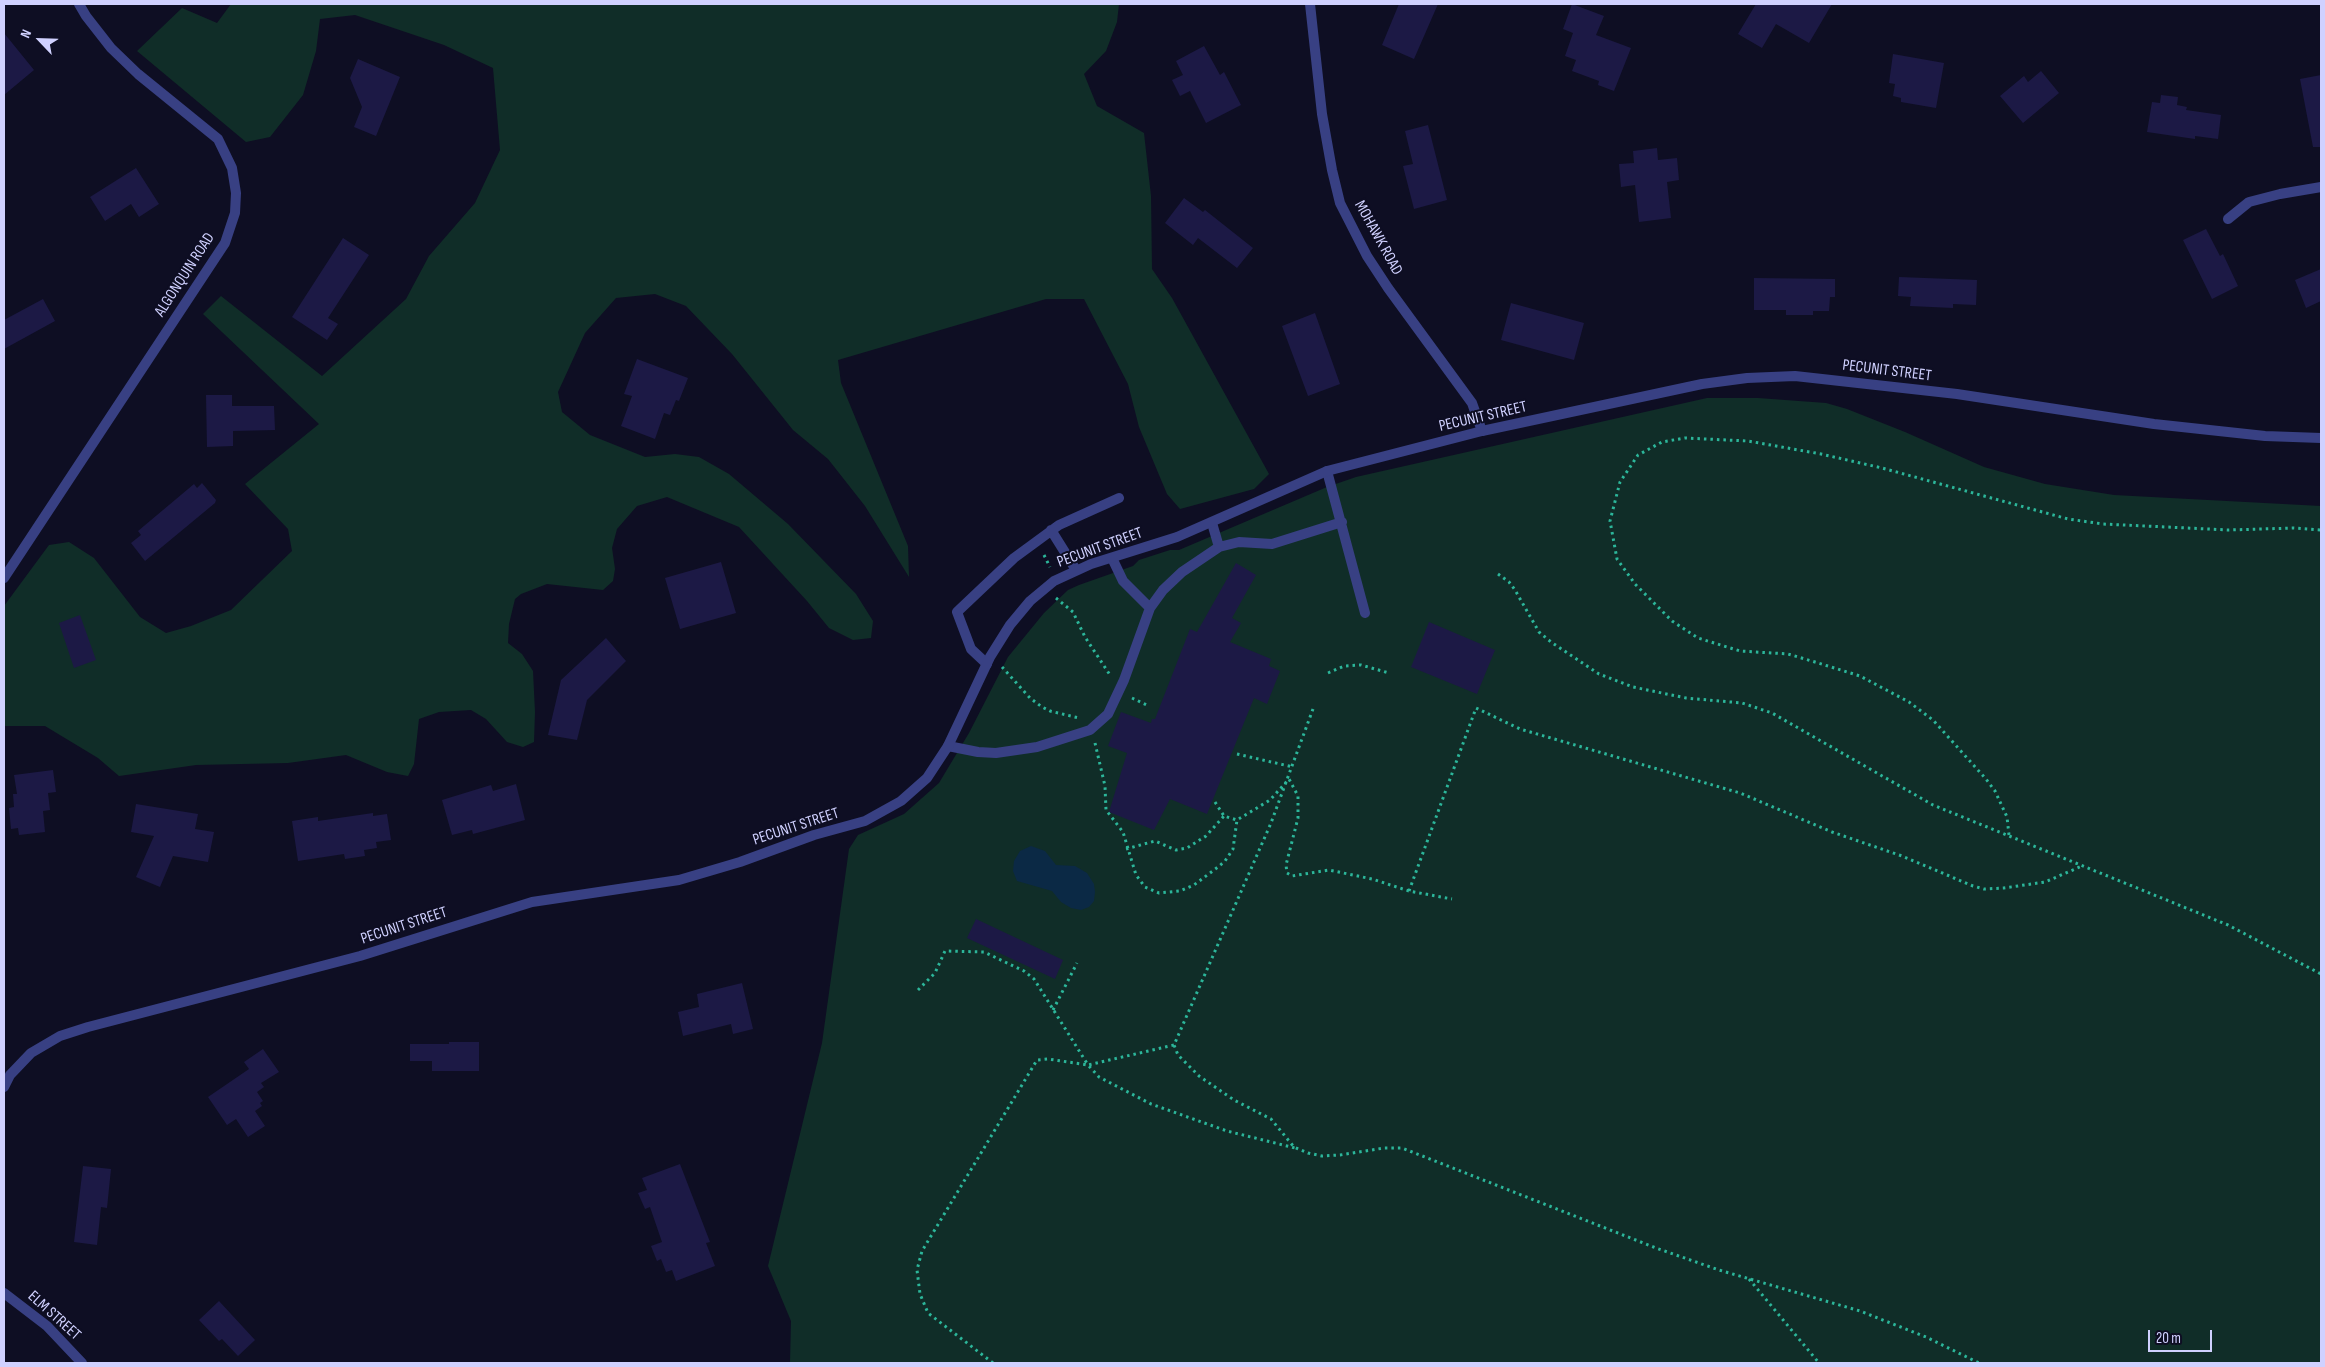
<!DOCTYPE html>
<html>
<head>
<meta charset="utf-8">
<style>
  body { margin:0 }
  #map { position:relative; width:2325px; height:1367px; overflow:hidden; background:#0e0e23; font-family:"Sofia Sans Condensed",sans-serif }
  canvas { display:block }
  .frame { position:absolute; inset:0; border:5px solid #d0d1ff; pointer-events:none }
  .north { position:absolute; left:15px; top:15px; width:50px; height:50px; -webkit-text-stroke:4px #0e0e23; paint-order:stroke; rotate:294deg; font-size:14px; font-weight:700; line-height:20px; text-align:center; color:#d0d1ff }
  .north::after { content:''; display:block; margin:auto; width:18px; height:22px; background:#d0d1ff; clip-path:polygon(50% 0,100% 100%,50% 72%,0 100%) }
  .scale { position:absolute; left:2148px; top:1330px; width:64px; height:22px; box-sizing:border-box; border:2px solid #d0d1ff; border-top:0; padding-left:6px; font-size:15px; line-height:18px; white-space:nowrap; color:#d0d1ff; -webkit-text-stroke:4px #0e0e23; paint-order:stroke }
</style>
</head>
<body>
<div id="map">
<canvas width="2325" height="1367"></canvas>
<div class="frame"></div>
<div class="north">N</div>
<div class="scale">20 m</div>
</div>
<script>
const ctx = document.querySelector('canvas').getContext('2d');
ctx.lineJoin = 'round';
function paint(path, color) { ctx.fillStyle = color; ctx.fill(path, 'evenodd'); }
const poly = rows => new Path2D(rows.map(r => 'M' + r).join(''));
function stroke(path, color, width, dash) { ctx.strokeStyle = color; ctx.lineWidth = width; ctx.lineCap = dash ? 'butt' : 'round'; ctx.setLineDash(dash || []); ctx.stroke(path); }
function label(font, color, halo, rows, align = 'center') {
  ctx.font = font + ' "Sofia Sans Condensed",sans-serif'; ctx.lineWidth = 4; ctx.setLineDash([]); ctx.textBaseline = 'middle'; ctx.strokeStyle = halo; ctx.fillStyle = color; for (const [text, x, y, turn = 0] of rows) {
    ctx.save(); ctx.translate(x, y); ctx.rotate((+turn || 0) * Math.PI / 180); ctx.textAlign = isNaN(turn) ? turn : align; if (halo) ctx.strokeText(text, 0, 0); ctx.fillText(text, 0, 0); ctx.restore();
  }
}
const green = poly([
  [231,4,1119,4,1117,22,1106,51,1084,74,1097,106,1144,133,1151,196,1152,269,1172,298,1269,474,1254,489,1180,509,1167,494,1139,427,1128,384,1084,299,1046,299,838,360,841,383,908,546,909,577,865,506,828,459,793,430,732,354,686,306,655,294,616,298,585,333,558,392,562,412,590,435,645,457,675,454,699,457,729,474,788,524,856,594,873,621,871,638,853,640,829,628,807,601,739,527,667,497,637,506,617,529,612,548,615,569,613,581,603,590,547,584,521,594,515,599,509,624,508,643,522,654,533,671,535,712,534,742,523,747,507,742,486,719,471,710,439,712,419,719,414,764,408,776,387,772,346,755,288,763,196,765,119,776,98,758,45,726,4,726,4,606,49,545,69,542,94,558,140,617,166,633,191,626,231,610,292,551,288,529,245,484,319,424,203,314,221,296,322,376,406,299,429,256,475,203,500,150,493,68,444,45,355,15,320,19,316,51,303,95,270,137,246,142,137,51,182,8,217,23],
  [1707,398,1758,398,1826,403,1847,409,1905,432,1984,467,2045,484,2114,495,2321,506,2321,1363,790,1363,791,1321,768,1266,822,1043,849,849,858,835,904,814,939,783,969,733,1008,657,1044,613,1068,590,1079,585,1133,566,1139,560,1170,550,1179,550,1327,487,1356,477]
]);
const water = poly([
  [1031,846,1045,851,1056,865,1075,866,1087,873,1094,884,1095,892,1094,901,1089,907,1081,910,1071,908,1061,902,1052,891,1017,881,1013,871,1014,861,1020,851]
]);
const building = poly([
  [1399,4,1438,4,1414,59,1382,45],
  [1572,4,1604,16,1596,35,1631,48,1614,91,1598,85,1599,81,1572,71,1576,60,1565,56,1573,33,1563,29],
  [1756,4,1832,4,1809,43,1776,24,1762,48,1738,34],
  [4,33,34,70,4,95],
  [1204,46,1220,75,1224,72,1241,105,1206,123,1190,91,1180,96,1172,80,1183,75,1176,61],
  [1893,54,1944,63,1936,108,1901,102,1901,98,1893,96,1895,84,1889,83],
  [358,59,400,77,376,136,354,127,362,107,350,78],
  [2041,71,2059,93,2023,123,2000,96,2024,76,2028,82],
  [2321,75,2321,147,2313,147,2300,79],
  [2161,95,2178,97,2177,105,2187,107,2186,110,2221,115,2218,139,2195,136,2195,139,2147,132,2152,102,2160,103],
  [1428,125,1447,200,1414,209,1403,166,1413,164,1405,131],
  [1657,148,1658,160,1677,158,1679,180,1667,182,1671,218,1639,222,1635,185,1621,187,1619,164,1634,163,1633,151],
  [136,168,159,204,139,217,131,204,105,221,90,197],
  [1184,198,1203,212,1205,210,1253,248,1237,268,1198,238,1193,245,1165,223],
  [2206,229,2220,256,2223,254,2238,286,2212,299,2183,240],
  [343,238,369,255,328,318,338,324,327,340,292,317],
  [2321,269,2321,301,2306,308,2295,280],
  [1899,277,1977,280,1976,305,1953,304,1953,308,1910,306,1911,297,1898,296],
  [1754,278,1835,279,1835,297,1830,297,1829,311,1813,311,1813,315,1786,315,1786,310,1754,310],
  [43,299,55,321,4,349,4,320],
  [1511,303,1584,323,1574,360,1501,340],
  [1315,313,1340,384,1308,396,1282,326],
  [637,359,688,378,679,401,676,400,670,415,664,413,655,439,621,426,632,396,624,394],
  [206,395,232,395,232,406,274,406,275,430,233,431,233,446,207,447],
  [202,483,216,500,215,503,145,561,131,543,141,535,138,531,194,484,197,488],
  [721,562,736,613,680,629,665,578],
  [1236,563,1256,575,1232,618,1241,623,1230,642,1271,659,1269,666,1280,671,1267,704,1254,698,1207,814,1170,799,1154,830,1109,812,1127,753,1108,746,1121,712,1151,723,1152,719,1155,719,1190,629,1197,632],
  [80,615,96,660,74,668,59,623],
  [1429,622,1495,650,1477,694,1411,667],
  [606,638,626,661,587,700,577,740,548,735,561,680],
  [53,770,56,792,48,793,50,810,43,811,45,832,19,835,18,828,11,829,9,808,14,807,13,794,17,794,14,775],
  [516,784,525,820,473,834,472,830,452,835,442,800,491,785,493,791],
  [136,804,198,814,195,829,214,832,208,862,173,856,160,887,136,877,154,836,131,832],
  [373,813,373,816,387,814,391,840,376,842,377,848,364,850,365,856,345,859,344,854,298,861,292,821,318,817,318,821],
  [976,919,1063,960,1055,979,967,938],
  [742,983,753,1029,733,1034,731,1024,683,1036,678,1012,699,1007,697,994],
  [449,1042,479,1042,479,1071,432,1071,432,1061,410,1061,410,1044,449,1044],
  [263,1049,279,1072,261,1083,264,1087,257,1092,263,1101,260,1103,262,1106,255,1111,265,1126,248,1137,236,1119,227,1125,208,1097,249,1069,244,1062],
  [680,1164,710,1242,706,1243,715,1266,676,1281,672,1270,666,1272,661,1259,657,1261,651,1246,662,1242,650,1207,645,1209,638,1193,647,1190,642,1178],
  [83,1166,111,1169,107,1208,101,1207,97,1245,74,1242],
  [219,1301,255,1340,238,1356,222,1339,219,1341,199,1320]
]);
const path = poly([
  [1044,555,1050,567],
  [1498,574,1509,582,1515,590,1539,632,1551,642,1599,674,1633,687,1686,698,1742,703,1772,713,1933,805,2228,925,2321,974],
  [1056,598,1073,612,1085,637,1110,675],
  [1002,667,1030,698,1042,707,1050,711,1079,718],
  [1328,673,1344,666,1361,665,1389,673],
  [1132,698,1149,706],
  [1313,709,1271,823,1174,1045,1178,1055,1199,1076,1234,1100,1271,1119,1294,1147,1308,1153,1322,1156,1340,1155,1384,1148,1402,1148,1656,1248,1719,1270,1860,1311,1926,1337,1979,1363],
  [1095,743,1105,786,1106,810,1123,832,1136,875,1145,887,1159,893,1180,891,1194,885,1218,867,1225,861,1233,849,1237,820],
  [1237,754,1293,767],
  [1215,802,1224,816,1237,820,1270,800,1289,779,1298,796,1298,818,1286,865,1287,873,1292,876,1329,870,1372,879,1409,891,1452,899],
  [2009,835,2007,817,1995,791,1986,779,1933,720,1909,702,1860,676,1815,662,1788,654,1740,651,1698,638,1672,621,1635,584,1617,559,1610,521,1620,482,1638,455,1662,442,1685,438,1748,441,1821,454,1882,468,2068,519,2103,524,2229,530,2294,528,2321,530],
  [1126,849,1155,841,1176,850,1187,848,1206,836,1224,816],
  [1409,891,1476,708,1520,729,1740,793,1832,832,1902,856,1973,886,1984,889,2004,888,2045,882,2082,866],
  [918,990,935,973,945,951,984,952,1024,971,1034,979,1088,1065,1174,1045],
  [1053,1010,1077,963],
  [1749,1279,1819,1363],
  [993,1363,928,1313,920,1294,917,1270,922,1251,1037,1060,1048,1059,1088,1065,1099,1077,1151,1104,1227,1131,1295,1148]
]);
const service = poly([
  [2228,219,2249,202,2280,194,2321,187],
  [1327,471,1365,613],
  [1051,530,1076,570],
  [1219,547,1239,542,1272,544,1342,522],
  [1150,608,1163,590,1182,572,1219,547,1212,523],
  [987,664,971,649,957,612,1014,558,1059,525,1119,498],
  [948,746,978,752,996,753,1037,747,1090,730,1108,714,1124,680,1150,608,1123,581,1112,558]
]);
const minor = poly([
  [1310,4,1322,114,1332,170,1340,203,1367,256,1388,288,1472,403,1482,431],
  [4,578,225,243,235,213,236,193,232,168,218,139,138,74,111,48,86,16,79,4]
]);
const tertiary = poly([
  [4,1087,10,1075,31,1053,60,1036,88,1027,360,956,532,902,679,880,740,862,814,835,865,821,901,801,927,778,948,746,990,657,1010,625,1030,601,1054,581,1091,564,1177,537,1327,471,1482,431,1702,384,1747,378,1795,376,1957,394,2154,424,2265,436,2321,438],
  [4,1293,47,1326,82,1363]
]);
const streetNames = [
  ["MOHAWK ROAD",1378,238,61],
  ["ALGONQUIN ROAD",185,275,-57],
  ["PECUNIT STREET",1887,371,7],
  ["PECUNIT STREET",1483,417,-13],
  ["PECUNIT STREET",1100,548,-20],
  ["PECUNIT STREET",796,827,-18],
  ["PECUNIT STREET",404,926,-18],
  ["ELM STREET",54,1316,42]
];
paint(green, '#102d28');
paint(water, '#0b2945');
paint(building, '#1c1945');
stroke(path, '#2cb69a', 3, [2.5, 4]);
stroke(service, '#384083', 10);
stroke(minor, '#384083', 10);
stroke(tertiary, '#384083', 10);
label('16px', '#d0d1ff', '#0e0e23', streetNames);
</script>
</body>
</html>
